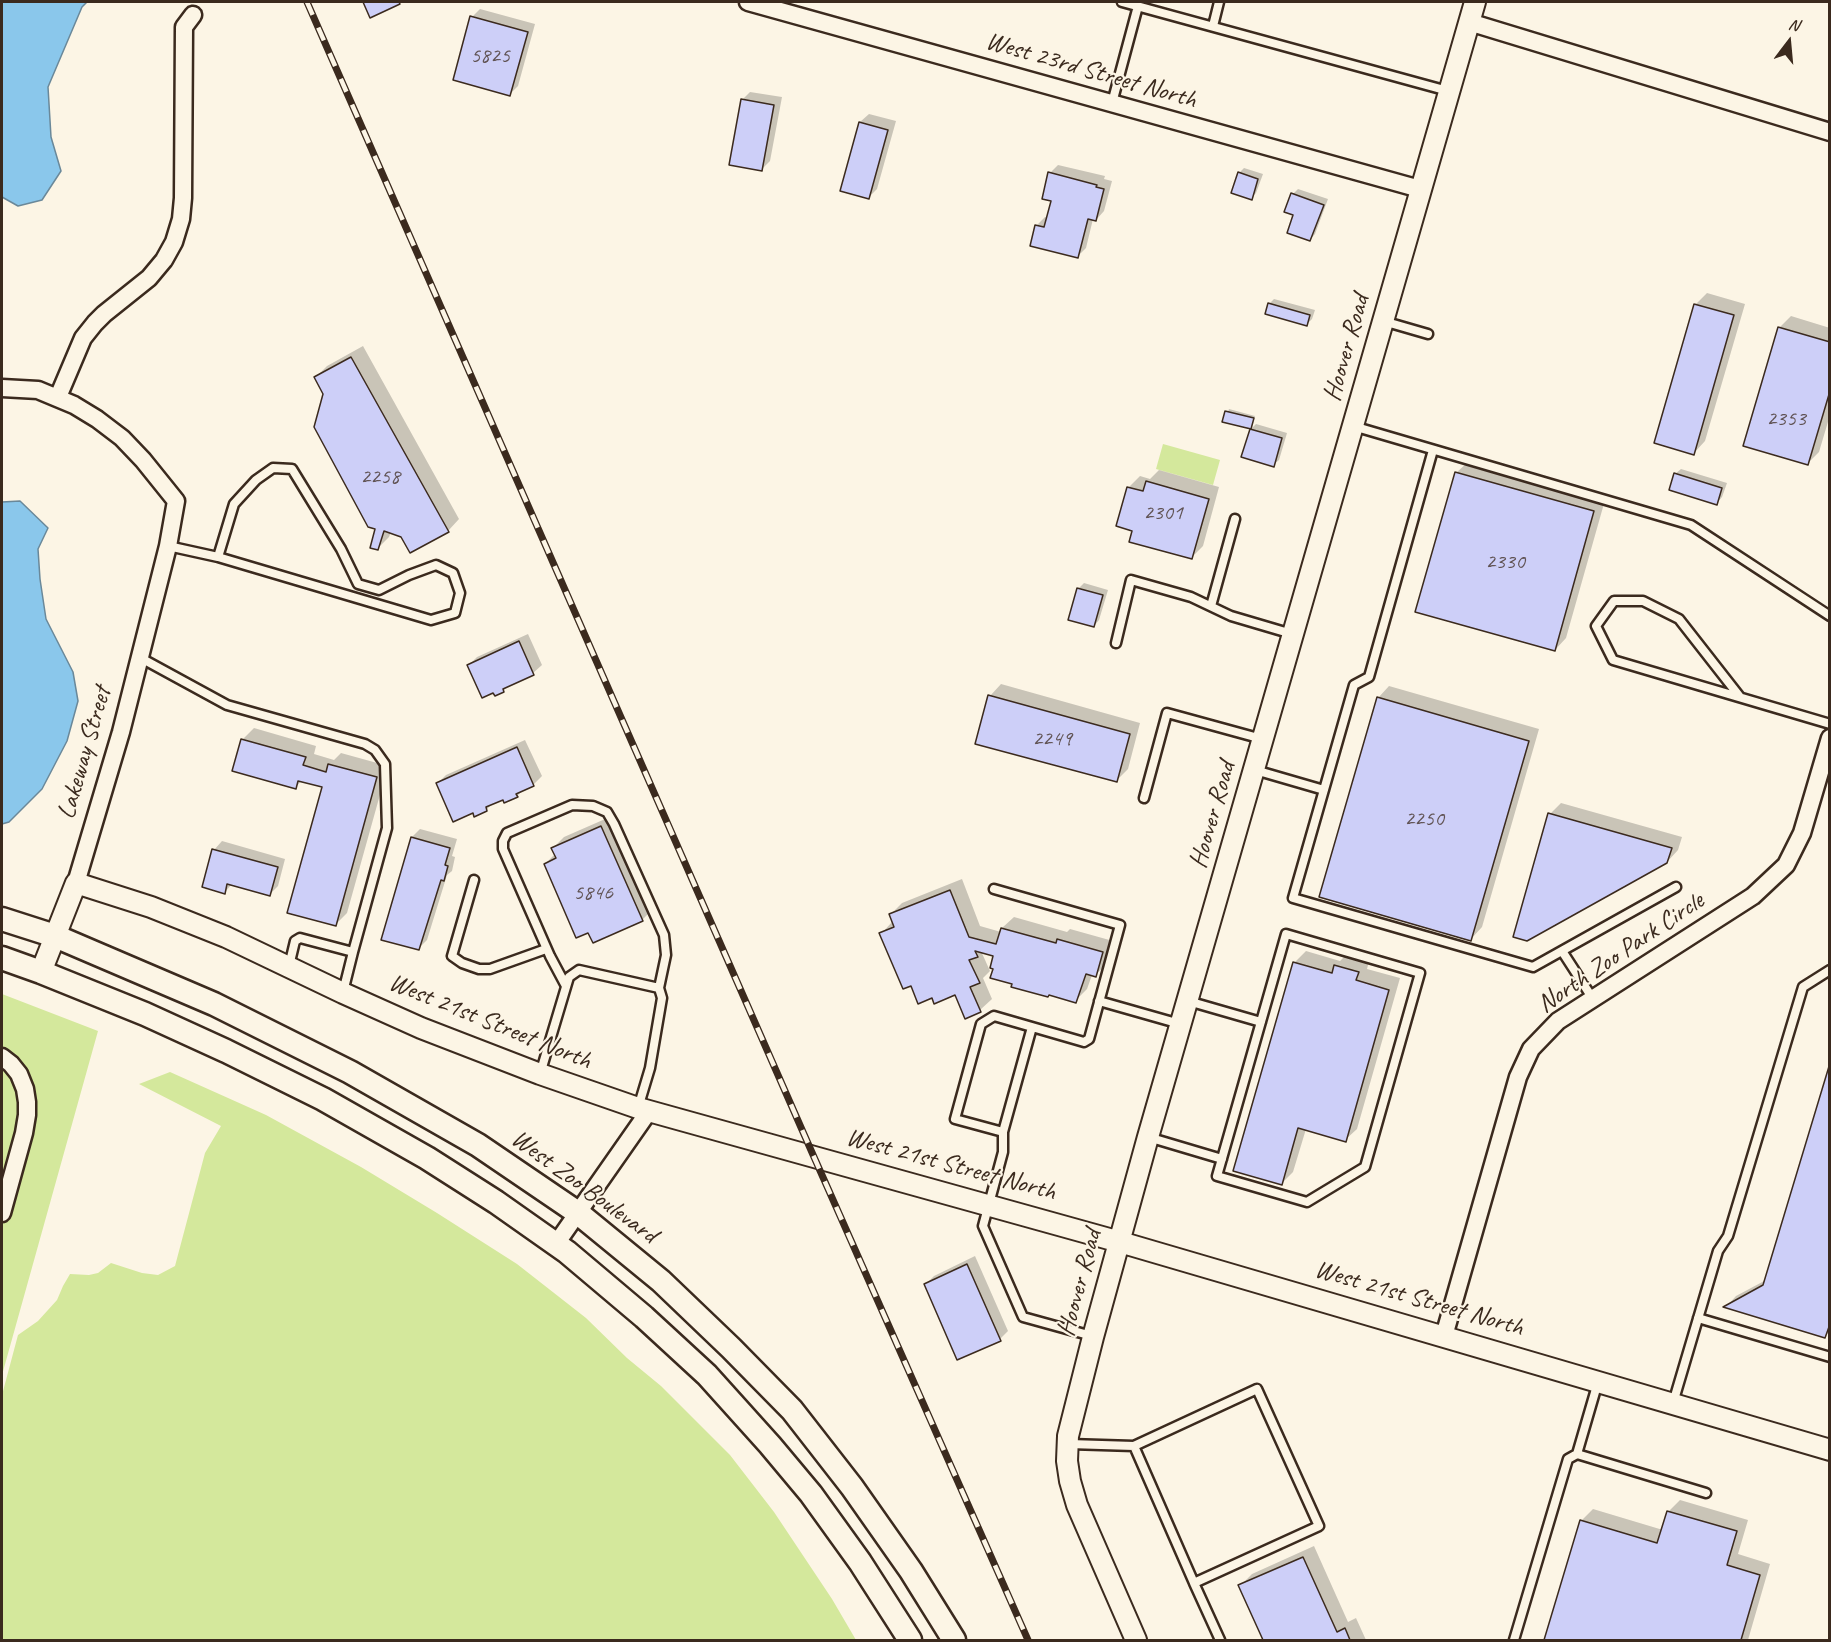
<!DOCTYPE html>
<html>
<head>
<meta charset="utf-8">
<style>
  body { margin:0 }
  #map { position:relative; width:1831px; height:1642px; overflow:hidden; background:#fcf5e5; font-family:Caveat,sans-serif }
  canvas { display:block }
  .frame { position:absolute; inset:0; border:3px solid #3b2a1e; pointer-events:none }
  .north { position:absolute; left:1759px; top:12px; width:60px; height:60px; -webkit-text-stroke:4px #fcf5e5; paint-order:stroke; rotate:16deg; font-size:16px; font-weight:700; line-height:24px; text-align:center; color:#3b2a1e }
  .north::after { content:''; display:block; margin:auto; width:21px; height:27px; background:#3b2a1e; clip-path:polygon(50% 0,100% 100%,50% 72%,0 100%) }
</style>
</head>
<body>
<div id="map">
<canvas width="1831" height="1642"></canvas>
<div class="frame"></div>
<div class="north">N</div>
</div>
<script>
const ctx = document.querySelector('canvas').getContext('2d');
ctx.lineJoin = 'round';
function paint(path, color) { ctx.fillStyle = color; ctx.fill(path, 'evenodd'); }
const poly = rows => new Path2D(rows.map(r => 'M' + r).join(''));
function stroke(path, color, width, dash) { ctx.strokeStyle = color; ctx.lineWidth = width; ctx.lineCap = dash ? 'butt' : 'round'; ctx.setLineDash(dash || []); ctx.stroke(path); }
function label(font, color, halo, rows, align = 'center') {
  ctx.font = font + ' Caveat,sans-serif'; ctx.lineWidth = 4.5; ctx.setLineDash([]); ctx.textBaseline = 'middle'; ctx.strokeStyle = halo; ctx.fillStyle = color; for (const [text, x, y, turn = 0] of rows) {
    ctx.save(); ctx.translate(x, y); ctx.rotate((+turn || 0) * Math.PI / 180); ctx.textAlign = isNaN(turn) ? turn : align; if (halo) ctx.strokeText(text, 0, 0); ctx.fillText(text, 0, 0); ctx.restore();
  }
}
const green = poly([
  [1163,444,1220,460,1213,485,1156,469],
  [2,994,98,1031,2,1375],
  [170,1072,266,1115,361,1167,437,1213,517,1264,586,1318,627,1358,661,1386,730,1455,774,1512,832,1599,856,1640,2,1640,2,1395,18,1335,38,1321,57,1300,63,1286,70,1274,89,1275,98,1273,111,1263,142,1273,158,1275,175,1266,205,1153,221,1126,139,1084]
]);
const water = poly([
  [2,2,87,2,82,7,48,87,51,137,61,171,42,200,18,206,2,197,2,2],
  [20,501,48,528,38,549,40,579,46,619,73,672,78,701,67,741,42,789,9,822,2,824,2,502,20,501]
]);
const shadow = poly([
  [365,2,401,2,371,16],
  [480,9,535,24,518,86,510,94,472,17],
  [750,92,782,97,770,161,762,169,742,100],
  [869,114,896,121,877,189,869,197,860,122],
  [1058,165,1105,176,1104,179,1112,181,1104,211,1096,220,1093,219,1086,248,1078,256,1036,226,1045,217,1048,218,1053,200,1050,173],
  [1244,168,1263,174,1256,193,1251,198,1239,173],
  [1298,189,1328,199,1315,234,1310,240,1295,214,1293,194],
  [1707,293,1745,304,1705,441,1694,453,1695,305],
  [1274,299,1315,310,1312,319,1307,324,1269,304],
  [1791,316,1830,328,1830,415,1819,452,1807,464,1779,328],
  [363,346,459,519,448,531,402,535,391,532,389,537,378,548,377,528,325,394,316,377,327,366],
  [1229,409,1255,416,1250,428,1224,421],
  [1256,424,1287,433,1279,460,1273,465,1251,429],
  [1468,462,1605,500,1566,638,1555,650,1456,473],
  [1681,469,1727,483,1722,497,1717,503,1675,474],
  [1159,470,1219,487,1203,546,1191,558,1134,530,1118,525,1129,487,1140,476,1150,479],
  [1084,583,1108,590,1099,620,1094,626,1070,619,1079,588],
  [528,634,542,665,533,673,510,684,503,691,469,665,477,657],
  [1001,684,1140,723,1128,769,1117,780,990,696],
  [1389,686,1539,729,1482,927,1471,939,1378,698],
  [254,728,316,746,314,754,334,760,341,753,388,766,347,913,335,925,324,786,302,780,296,787,242,740],
  [525,740,542,776,533,785,524,789,517,796,503,798,494,802,487,809,473,811,438,783,446,775],
  [1561,803,1682,837,1678,850,1667,862,1550,814],
  [612,816,653,909,642,920,545,864,555,854,553,848,564,837],
  [420,829,457,839,452,856,455,857,452,871,447,875,427,940,419,948,412,837],
  [222,841,285,859,278,886,269,895,232,884,225,892,214,850],
  [962,879,980,926,1001,932,1002,928,1014,917,1067,932,1070,929,1113,941,1107,964,1095,975,1092,975,1087,989,1075,1001,1014,983,995,968,995,954,981,951,990,971,983,978,992,999,980,1010,966,1017,955,993,932,996,911,984,881,934,892,922,891,914,902,903],
  [1306,951,1340,961,1347,954,1369,961,1367,969,1400,978,1357,1129,1345,1140,1306,1129,1293,1172,1282,1183,1294,963],
  [1830,1068,1830,1331,1825,1336,1726,1307,1736,1296,1766,1280],
  [975,1256,1008,1331,1000,1339,926,1284,934,1276],
  [1680,1500,1748,1520,1738,1554,1770,1564,1748,1640,1546,1640,1581,1521,1593,1509,1663,1530,1668,1512],
  [1314,1546,1348,1622,1356,1618,1366,1640,1265,1640,1240,1586,1252,1574]
]);
const building = poly([
  [363,2,399,2,400,4,370,18,363,2],
  [470,16,528,32,510,96,453,80,470,16],
  [741,99,774,105,762,171,729,165,741,99],
  [859,122,888,130,869,199,840,191,859,122],
  [1048,172,1097,185,1096,187,1104,189,1096,221,1088,219,1078,258,1030,246,1035,225,1044,227,1051,201,1042,199,1048,172],
  [1238,172,1258,179,1252,200,1231,193,1238,172],
  [1291,193,1324,205,1310,241,1287,233,1293,215,1284,212,1291,193],
  [1268,303,1310,315,1307,326,1265,314,1268,303],
  [1694,304,1734,315,1694,455,1654,443,1694,304],
  [1778,327,1830,342,1830,391,1808,465,1743,446,1778,327],
  [351,357,449,532,410,553,401,537,384,531,378,550,370,548,375,529,368,527,314,427,323,394,314,377,351,357],
  [1225,411,1254,418,1251,429,1222,422,1225,411],
  [1250,429,1282,438,1274,467,1241,457,1250,429],
  [1455,472,1594,511,1555,651,1415,612,1455,472],
  [1674,473,1722,488,1717,505,1669,490,1674,473],
  [1146,481,1209,499,1192,559,1129,542,1132,531,1116,526,1127,487,1143,491,1146,481],
  [1077,588,1103,595,1094,627,1068,620,1077,588],
  [519,641,534,675,503,689,504,692,495,696,493,693,482,698,467,665,519,641],
  [988,695,1130,734,1117,782,975,744,988,695],
  [1377,697,1529,741,1471,941,1319,897,1377,697],
  [241,739,306,757,303,765,326,772,328,764,377,777,336,926,287,913,322,787,298,781,296,789,232,771,241,739],
  [517,747,534,786,516,794,518,797,504,803,503,800,486,807,487,811,474,817,473,813,453,822,436,783,517,747],
  [1548,813,1672,848,1667,863,1527,941,1513,937,1548,813],
  [601,826,643,921,593,943,588,933,576,938,544,864,556,858,551,848,601,826],
  [411,837,450,848,445,865,448,866,444,881,441,880,419,950,381,940,411,837],
  [212,849,278,867,270,896,227,884,225,894,202,887,212,849],
  [950,890,969,937,996,944,1001,928,1056,943,1057,939,1103,952,1096,977,1086,974,1076,1003,1049,995,1048,997,1011,987,1012,984,990,978,993,969,990,968,993,956,975,951,978,957,969,960,980,983,970,987,981,1012,965,1019,955,995,934,1004,932,998,918,1004,911,986,903,989,879,933,894,927,889,914,950,890],
  [1293,962,1332,973,1334,965,1359,972,1356,980,1389,990,1346,1142,1298,1128,1282,1185,1233,1171,1293,962],
  [1830,1063,1830,1324,1825,1338,1723,1307,1763,1285,1830,1063],
  [967,1264,1001,1341,957,1360,924,1284,967,1264],
  [1667,1511,1737,1531,1727,1565,1760,1575,1741,1640,1544,1640,1580,1520,1657,1543,1667,1511],
  [1303,1557,1337,1632,1345,1628,1350,1640,1263,1640,1238,1585,1303,1557]
]);
const service = poly([
  [1122,2,1448,91],
  [1213,26,1219,2],
  [1112,103,1138,6],
  [1383,321,1428,334],
  [1353,426,1691,525,1830,616],
  [1433,450,1369,677,1354,685,1293,898,1533,967,1676,887],
  [168,546,218,557,431,620,455,613,460,593,453,573,436,565,409,575,379,590,358,584,341,549,292,469,273,468,256,480,234,504,218,557],
  [1211,606,1235,519],
  [1116,643,1131,580,1191,597,1231,616,1292,634],
  [139,657,227,705,365,744,375,750,385,764,387,828,353,952],
  [1740,697,1679,619,1643,601,1614,601,1596,626,1613,660,1830,724],
  [1255,770,1324,790],
  [1144,798,1167,713,1262,739],
  [474,880,452,956,462,963,479,969,490,969,546,949],
  [994,889,1120,925,1089,1039,1084,1042,994,1016,981,1024,955,1119,1003,1132],
  [1286,934,1420,973,1365,1167,1307,1202,1217,1176,1286,934],
  [1562,951,1593,999],
  [289,966,295,941,300,938,353,952,343,992],
  [566,986,550,956,503,849,503,841,507,833,572,805,593,806,607,812,614,824,664,935,666,955,659,988],
  [1099,1001,1180,1024],
  [1188,1001,1261,1022],
  [1032,1027,1003,1132,1003,1152,983,1226,1023,1317,1092,1336],
  [540,1074,569,977,579,970,659,988,662,998,650,1068,638,1108],
  [1148,1137,1222,1159],
  [1698,1318,1830,1357],
  [1673,1403,1718,1251,1728,1236,1803,987,1830,970],
  [1069,1444,1134,1446,1257,1389,1319,1526,1194,1583,1134,1446],
  [1577,1454,1706,1493],
  [1194,1583,1220,1640],
  [1514,1640,1568,1459,1577,1454,1598,1382]
]);
const minor = poly([
  [748,2,1420,189],
  [1469,22,1830,132],
  [2,388,38,390,74,405,97,419,122,438,143,460,176,501,168,546,121,732,76,883],
  [58,397,83,338,95,323,104,314,149,278,164,260,174,242,181,219,183,198,184,27,193,15],
  [2,1057,11,1064,19,1074,25,1089,27,1102,27,1115,24,1133,2,1213],
  [556,1244,649,1111],
  [1444,1336,1518,1077,1531,1049,1558,1021,1753,896,1786,865,1802,833,1830,738]
]);
const tertiary = poly([
  [41,972,76,883,151,907,226,937,343,993,421,1028,540,1074,638,1108,1120,1242,1830,1450],
  [1136,1640,1077,1505,1070,1481,1067,1461,1068,1436,1093,1337,1148,1137,1475,2]
]);
const secondary = poly([
  [2,919,55,936,214,1004,350,1072,478,1145,578,1213,661,1281,731,1348,792,1410,852,1487,911,1571,954,1640],
  [2,958,41,972,145,1014,226,1051,323,1099,427,1158,496,1202,567,1252,644,1317,707,1375,770,1445,811,1494,860,1562,910,1640]
]);
const rail = poly([
  [307,2,814,1157,1028,1640]
]);
const numberNames = [
  ["5825",490,56],
  ["2353",1786,419],
  ["2258",380,477],
  ["2301",1163,513],
  ["2330",1505,562],
  ["2249",1052,739],
  ["2250",1424,819],
  ["5846",593,893]
];
const streetNames = [
  ["West 23rd Street North",1091,71,16],
  ["Hoover Road",1347,348,-74],
  ["Lakeway Street",85,753,-74],
  ["Hoover Road",1213,815,-74],
  ["North Zoo Park Circle",1621,953,-34],
  ["West 21st Street North",490,1022,22],
  ["West 21st Street North",951,1165,15],
  ["West Zoo Boulevard",584,1187,36],
  ["Hoover Road",1080,1283,-75],
  ["West 21st Street North",1419,1299,16]
];
paint(green, '#d4e89c');
paint(water, '#8ac7eb');
stroke(water, '#6a8899', 1.5);
paint(shadow, '#0003');
paint(building, '#cdcff8');
stroke(building, '#3b2a1e', 1.5);
stroke(service, '#3b2a1e', 13);
stroke(minor, '#3b2a1e', 21);
stroke(tertiary, '#3b2a1e', 24);
stroke(secondary, '#3b2a1e', 27);
stroke(service, '#fcf5e5', 8);
stroke(minor, '#fcf5e5', 16);
stroke(tertiary, '#fcf5e5', 20);
stroke(secondary, '#fcf5e5', 22);
stroke(rail, '#3b2a1e', 7);
stroke(rail, '#fcf5e5', 4.5, [14]);
label('22px', '#605354', null, numberNames);
label('26px', '#3b2a1e', '#fcf5e5', streetNames);
</script>
</body>
</html>
